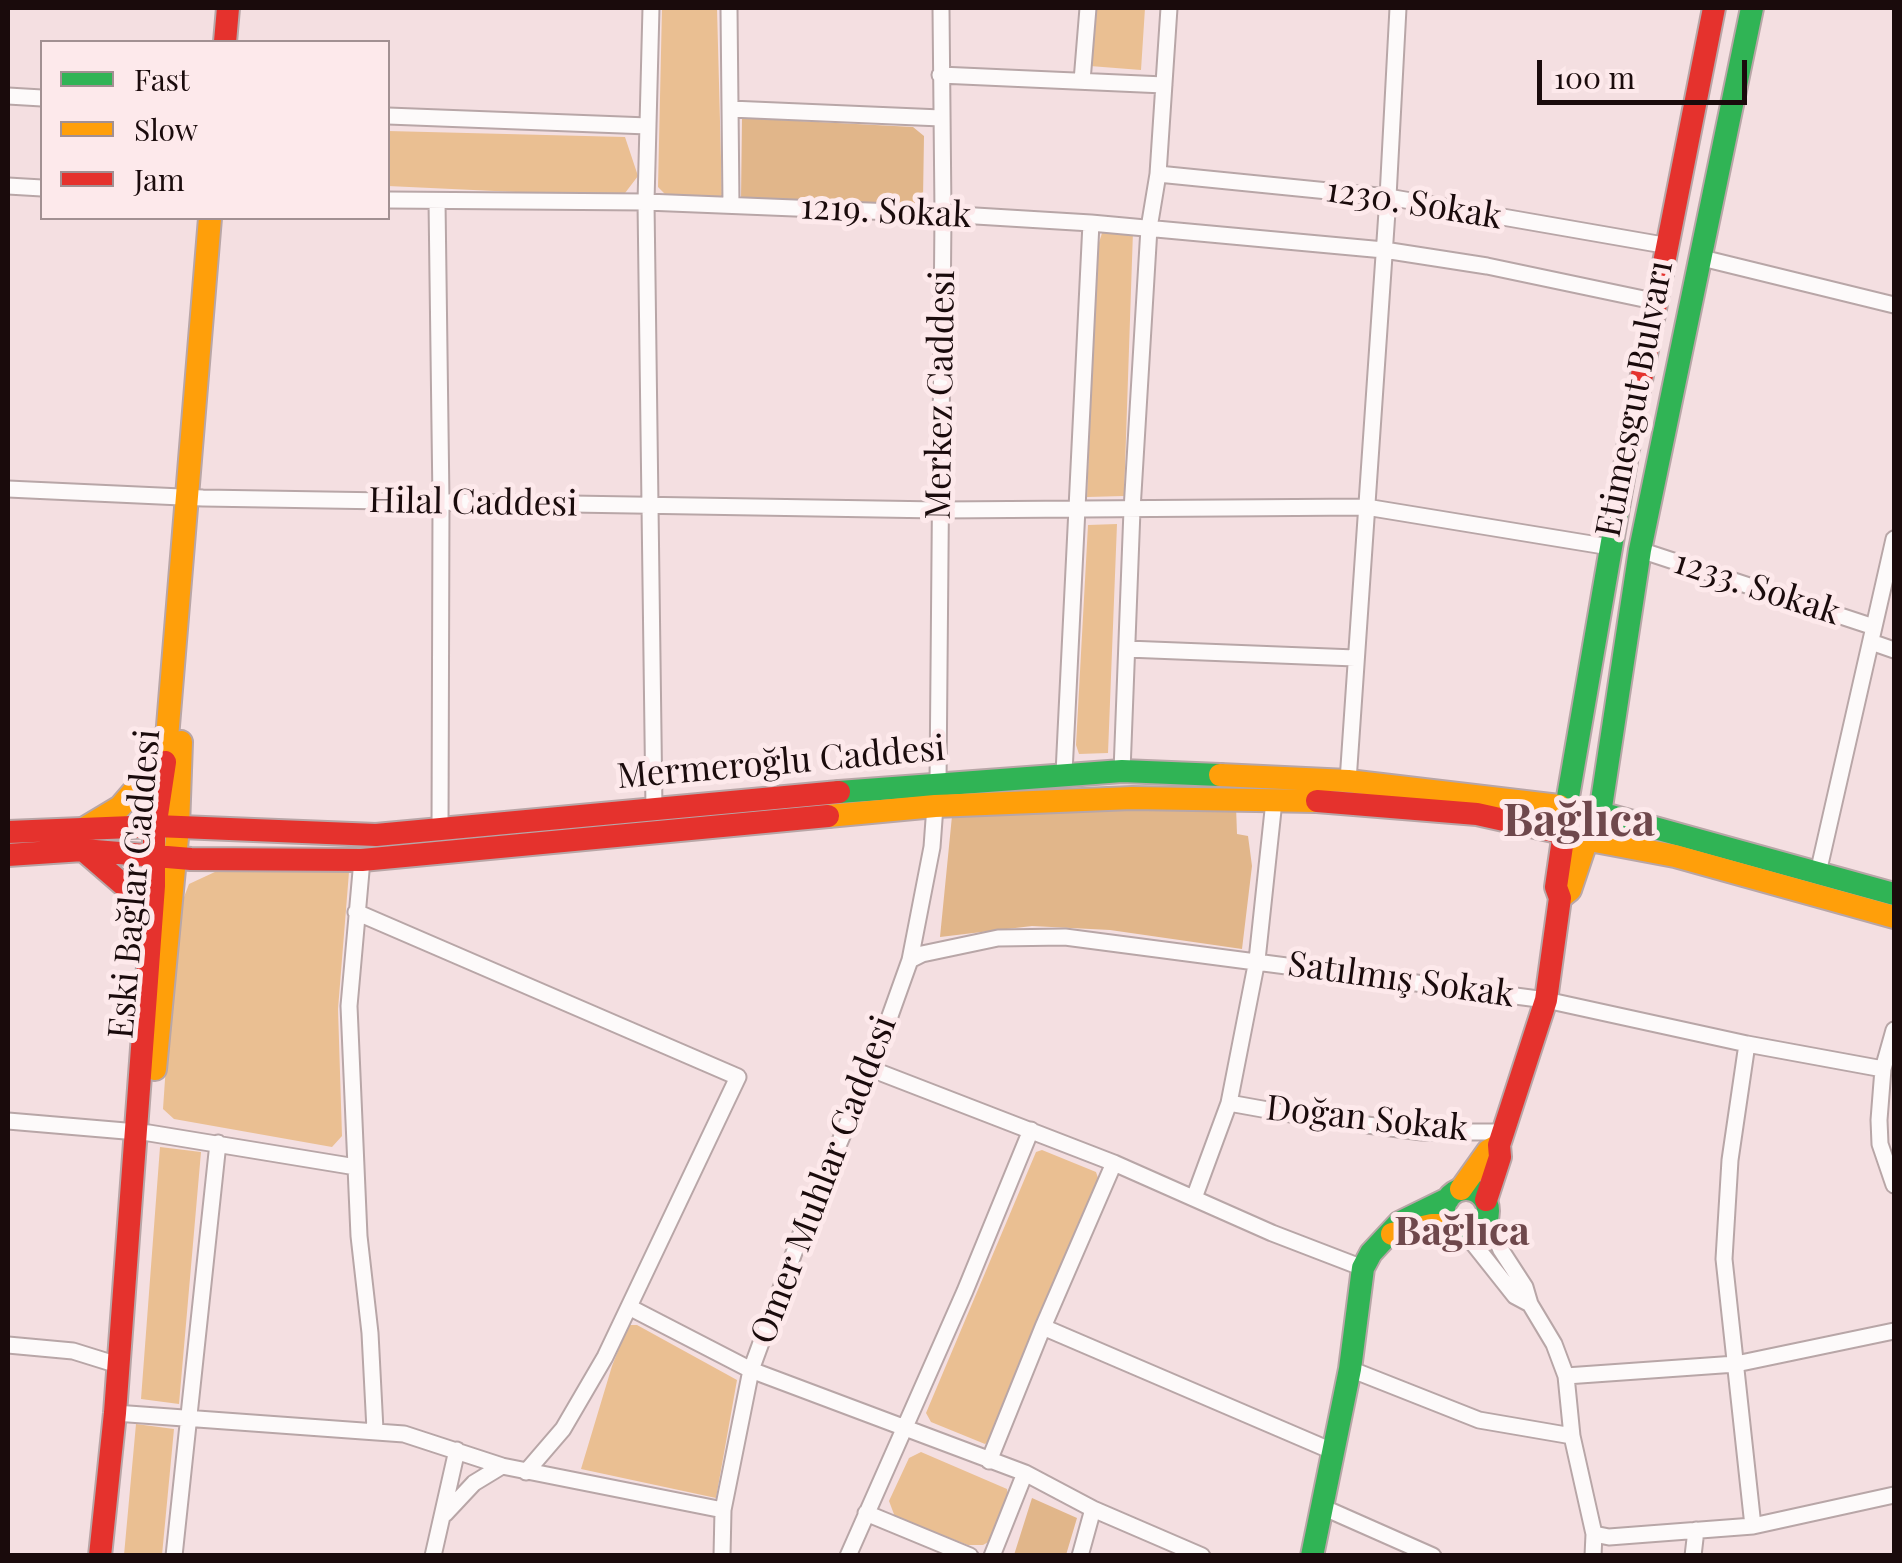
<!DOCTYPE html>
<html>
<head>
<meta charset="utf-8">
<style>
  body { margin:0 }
  #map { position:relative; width:1902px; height:1563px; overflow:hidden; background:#f4dfe1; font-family:"Playfair Display",serif }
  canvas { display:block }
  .frame { position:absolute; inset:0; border:10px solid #1a0b0c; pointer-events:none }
  .legend { position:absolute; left:40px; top:40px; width:350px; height:180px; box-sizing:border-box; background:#fde9eb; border:2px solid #a29092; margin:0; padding:12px 18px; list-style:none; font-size:30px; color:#1a0b0c }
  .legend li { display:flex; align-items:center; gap:20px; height:50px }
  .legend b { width:50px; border:2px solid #a29092 }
  .scale { position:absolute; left:1537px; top:60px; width:210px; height:45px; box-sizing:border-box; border:5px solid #1a0b0c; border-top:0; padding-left:12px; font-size:30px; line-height:35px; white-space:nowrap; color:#1a0b0c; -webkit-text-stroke:8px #fde9eb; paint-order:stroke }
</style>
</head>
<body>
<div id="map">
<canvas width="1902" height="1563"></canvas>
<div class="frame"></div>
<ul class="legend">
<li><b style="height:12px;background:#30b455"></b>Fast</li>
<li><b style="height:12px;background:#ff9f0a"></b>Slow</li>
<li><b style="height:12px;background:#e5322d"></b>Jam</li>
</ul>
<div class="scale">100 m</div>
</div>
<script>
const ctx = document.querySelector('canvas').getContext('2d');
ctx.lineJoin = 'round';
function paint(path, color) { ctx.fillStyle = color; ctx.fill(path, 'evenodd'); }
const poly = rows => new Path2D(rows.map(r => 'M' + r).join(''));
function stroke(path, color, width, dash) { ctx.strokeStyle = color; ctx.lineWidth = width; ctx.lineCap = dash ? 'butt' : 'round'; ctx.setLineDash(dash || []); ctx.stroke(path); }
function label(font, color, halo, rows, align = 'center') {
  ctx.font = font + ' "Playfair Display",serif'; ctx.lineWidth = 10; ctx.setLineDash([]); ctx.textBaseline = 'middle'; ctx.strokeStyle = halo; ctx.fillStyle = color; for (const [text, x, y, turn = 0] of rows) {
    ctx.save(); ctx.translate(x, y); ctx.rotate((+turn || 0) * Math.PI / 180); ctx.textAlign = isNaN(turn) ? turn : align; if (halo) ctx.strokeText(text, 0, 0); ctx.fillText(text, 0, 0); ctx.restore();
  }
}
const green = poly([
  [662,8,717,8,722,197,668,197,658,187],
  [1095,8,1145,8,1141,70,1090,66],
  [388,131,625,137,638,176,622,197,388,186],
  [1133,231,1124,496,1087,497,1097,249,1102,233],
  [1117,524,1108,753,1079,754,1076,745,1088,525],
  [217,871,349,872,338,1009,342,1136,332,1147,174,1119,163,1109,176,918,189,884],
  [160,1147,201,1152,179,1404,141,1399],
  [1042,1150,1096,1172,1098,1178,989,1441,985,1444,931,1422,926,1413,1036,1152],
  [628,1325,637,1325,737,1380,716,1498,581,1469,612,1366],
  [136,1424,174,1429,162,1555,124,1555],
  [921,1452,1007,1489,1008,1497,990,1541,983,1545,968,1545,895,1517,889,1501,909,1458]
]);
const forest = poly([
  [742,118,913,127,924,136,923,199,916,207,741,199],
  [1236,806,1237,834,1248,836,1252,866,1242,949,1110,930,1032,926,940,937,952,816,1007,811],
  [1032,1498,1077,1518,1066,1555,1014,1555]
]);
const street = poly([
  [651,8,646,202,654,809],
  [729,8,731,205],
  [940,75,1164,85],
  [1082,81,1088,8],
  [8,96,42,98],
  [730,109,941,118],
  [388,116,648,126],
  [1158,174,1388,197,1669,246],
  [8,186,42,188],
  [388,200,646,202,943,214,1091,223,1384,250,1487,266,1658,302],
  [437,201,441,502,440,831],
  [1698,257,1894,305],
  [8,489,203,498,939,510,1366,507,1610,547],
  [1640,550,1874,627],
  [1871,642,1894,650],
  [1127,649,1355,658],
  [1122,771,1132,510,1149,228,1158,174,1169,8],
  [1064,773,1091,223],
  [1348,781,1388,197,1398,8],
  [938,783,943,214,941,8],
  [362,860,349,1006,359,1236,370,1333,375,1430],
  [1818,873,1894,539],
  [356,912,738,1077,605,1357,563,1429,526,1472],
  [910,960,922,954,998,938,1065,937,1546,1000,1747,1044,1730,1160,1724,1259,1753,1526],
  [1894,1030,1883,1069,1879,1120,1880,1144,1894,1185],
  [1747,1044,1883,1069],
  [871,1069,1114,1163,1272,1233,1363,1268],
  [1229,1103,1312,1118,1422,1132,1504,1132],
  [8,1121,149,1133,356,1167],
  [1194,1198,1229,1103,1257,960,1274,801],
  [1487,1217,1501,1250,1525,1287,1530,1304,1554,1344,1566,1376,1572,1436,1594,1534,1593,1556],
  [1465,1233,1515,1296,1530,1304],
  [629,1307,751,1370,1025,1473,1093,1509,1202,1556],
  [1043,1327,1114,1163],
  [8,1345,73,1351,118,1365],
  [1350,1369,1479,1420,1572,1436],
  [1566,1376,1736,1364,1894,1331],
  [115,1413,404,1434,502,1466,723,1510],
  [989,1461,1043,1327,1332,1451],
  [1320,1506,1433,1556],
  [866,1513,970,1556],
  [445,1514,474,1483,502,1466],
  [1594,1534,1609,1537,1753,1526,1894,1495],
  [174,1556,218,1143],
  [433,1556,457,1450],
  [722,1556,723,1510,751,1370,806,1220,871,1069,910,960,932,847,935,806],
  [848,1556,965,1291,1031,1130],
  [992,1556,1025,1473],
  [1080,1556,1093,1509],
  [1693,1556,1696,1530]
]);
const fast = poly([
  [839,792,1122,771,1220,775],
  [1568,797,1632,426],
  [1601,807,1640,550,1752,8],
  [1604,814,1894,894],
  '1444 1211a22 22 0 1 1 44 0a22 22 0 1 1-44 0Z',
  [1312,1556,1350,1369,1363,1268,1371,1253,1399,1223,1448,1199]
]);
const slow = poly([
  [165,762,210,218],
  [1220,775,1348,781,1559,806],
  [828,816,935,806,1132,798,1317,801],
  [85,828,120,807,145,778,162,749],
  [1595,841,1675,856,1894,917],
  [1560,898,1570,890,1585,845],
  [155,1069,178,827,181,742],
  [1461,1189,1488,1151,1499,1145],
  [1392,1234,1432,1225,1450,1225]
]);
const jam = poly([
  [225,42,228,8],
  [1632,426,1714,8],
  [1317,801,1477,814,1558,832],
  [8,832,156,826,376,835,839,792],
  [83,850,127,888,147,931],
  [8,855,83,850,191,859,362,860,828,816],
  [1486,1200,1500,1157,1499,1145,1546,1000,1560,898,1556,887,1563,839],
  [100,1556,115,1413,154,886,154,835,165,762]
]);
const streetNames = [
  ["1230. Sokak",1414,204,9],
  ["1219. Sokak",886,212,3],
  ["Merkez Caddesi",941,395,-89],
  ["Etimesgut Bulvarı",1635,399,-79],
  ["Hilal Caddesi",473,503,1],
  ["1233. Sokak",1757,588,18],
  ["Mermeroğlu Caddesi",781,763,-5],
  ["Eski Bağlar Caddesi",135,884,-85],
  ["Satılmış Sokak",1401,980,8],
  ["Doğan Sokak",1367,1119,6],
  ["Omer Muhlar Caddesi",824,1180,-69]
];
const quarterNames = [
  ["Bağlıca",1462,1233]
];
const districtNames = [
  ["Bağlıca",1579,822]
];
paint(green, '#eabf92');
paint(forest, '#e1b68a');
stroke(street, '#b8a6a7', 19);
stroke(fast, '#b8a6a7', 26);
stroke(slow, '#b8a6a7', 26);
stroke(jam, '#b8a6a7', 26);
stroke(street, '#fdfafa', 15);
stroke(fast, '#30b455', 22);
stroke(slow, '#ff9f0a', 22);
stroke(jam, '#e5322d', 22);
label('35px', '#1a0b0c', '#fde9eb', streetNames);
label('bold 40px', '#6f484c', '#fde9eb', quarterNames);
label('bold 45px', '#6f484c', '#fde9eb', districtNames);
</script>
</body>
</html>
